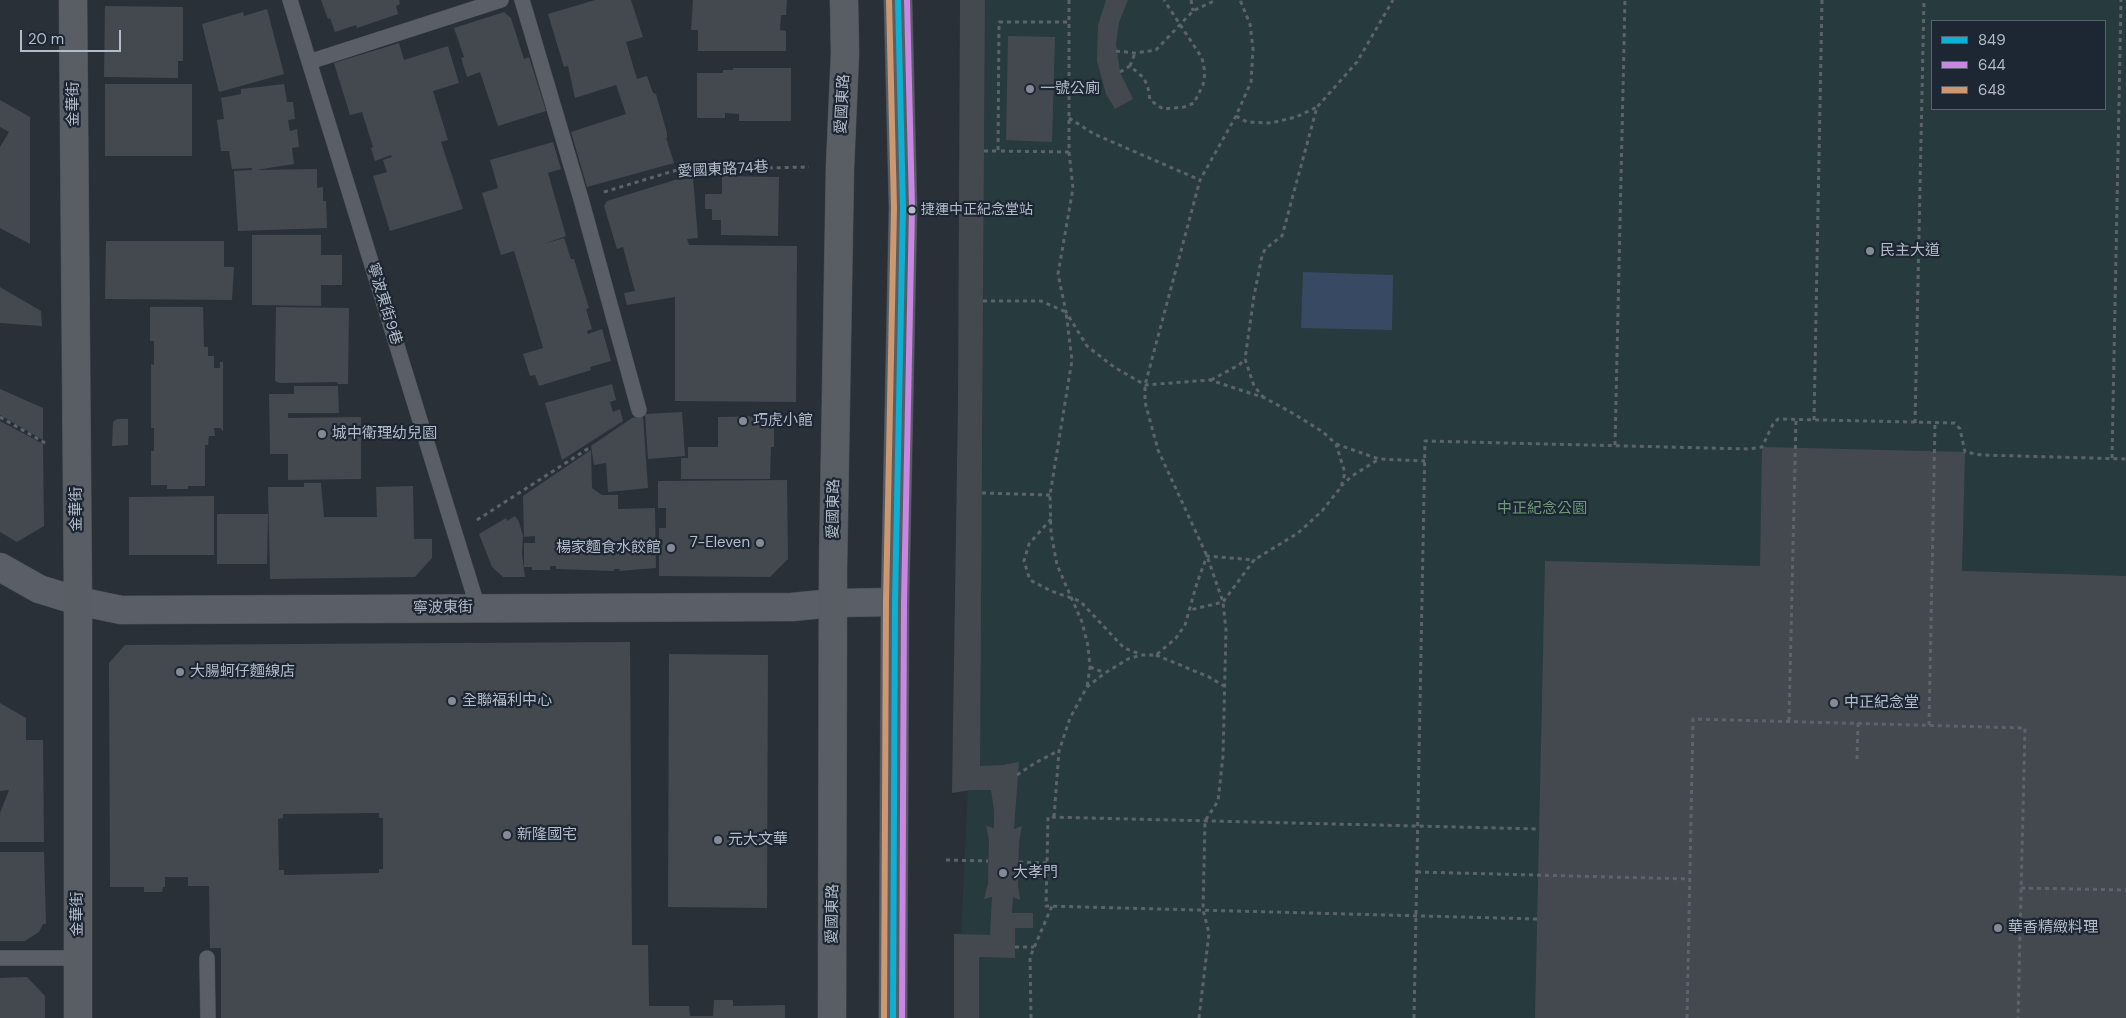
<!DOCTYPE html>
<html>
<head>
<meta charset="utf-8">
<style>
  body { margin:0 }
  #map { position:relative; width:2126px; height:1018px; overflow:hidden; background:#2a3038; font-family:"DM Sans",sans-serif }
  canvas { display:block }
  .legend { position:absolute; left:1931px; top:20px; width:175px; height:90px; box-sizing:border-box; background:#1d2633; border:1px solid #59626f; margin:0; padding:6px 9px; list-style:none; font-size:15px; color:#b4bcc9 }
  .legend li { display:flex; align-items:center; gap:10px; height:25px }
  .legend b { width:25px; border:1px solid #59626f }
  .scale { position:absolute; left:20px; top:30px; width:101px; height:22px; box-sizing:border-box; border:2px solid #b4bcc9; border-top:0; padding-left:6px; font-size:15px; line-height:18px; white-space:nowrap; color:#b4bcc9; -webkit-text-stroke:4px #1d2633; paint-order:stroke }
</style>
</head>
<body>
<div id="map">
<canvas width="2126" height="1018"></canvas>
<ul class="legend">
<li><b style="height:6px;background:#0dafd3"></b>849</li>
<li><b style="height:6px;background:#c787e3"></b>644</li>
<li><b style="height:6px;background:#cd976f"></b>648</li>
</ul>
<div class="scale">20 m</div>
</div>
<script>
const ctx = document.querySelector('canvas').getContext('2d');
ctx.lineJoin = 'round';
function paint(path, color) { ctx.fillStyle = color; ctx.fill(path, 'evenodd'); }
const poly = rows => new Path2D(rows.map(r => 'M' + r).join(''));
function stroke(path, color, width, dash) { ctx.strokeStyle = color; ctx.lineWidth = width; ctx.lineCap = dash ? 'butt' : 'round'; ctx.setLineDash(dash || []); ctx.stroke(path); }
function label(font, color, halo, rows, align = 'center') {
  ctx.font = font + ' "DM Sans","Noto Sans TC",sans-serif'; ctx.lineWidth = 4.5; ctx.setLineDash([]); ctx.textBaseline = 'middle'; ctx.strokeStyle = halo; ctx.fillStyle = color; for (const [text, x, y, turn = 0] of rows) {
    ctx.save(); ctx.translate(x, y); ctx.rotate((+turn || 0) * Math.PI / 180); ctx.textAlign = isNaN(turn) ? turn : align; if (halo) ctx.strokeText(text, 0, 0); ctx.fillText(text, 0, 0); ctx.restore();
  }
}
const green = poly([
  [985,0,2126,0,2126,1018,957,1018,982,493],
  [1932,21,2105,21,2105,109,1932,109]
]);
const water = poly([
  [1303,272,1393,275,1392,330,1301,328]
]);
const building = poly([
  [321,0,399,0,400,4,396,6,398,14,357,28,356,25,335,32,330,18,328,19],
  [595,0,631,0,643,37,626,42,637,79,647,76,653,93,656,94,667,133,667,138,666,138,674,163,587,187,571,132,626,114,616,85,575,98,568,66,564,67,548,14],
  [693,0,787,0,786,15,781,15,780,30,786,31,786,51,698,51,698,30,691,30],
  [960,0,985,0,980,766,1003,765,1019,762,1014,829,1022,826,1019,842,1018,885,1020,900,1013,897,1012,913,1033,913,1033,928,1015,928,1015,958,979,957,979,1018,954,1018,954,934,990,935,992,897,984,899,988,884,989,840,986,826,994,828,994,811,991,790,971,790,952,793,958,402],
  [1106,0,1128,0,1119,22,1116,44,1120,72,1133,99,1115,109,1106,94,1097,61,1098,25],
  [105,6,183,7,183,61,178,61,178,78,104,77],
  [267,9,284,74,219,92,202,24,243,12,244,16],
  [504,12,511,18,524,59,529,57,546,111,498,126,480,72,467,77,461,58,464,57,454,28],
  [1008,36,1055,37,1052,142,1006,140],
  [399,43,404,60,448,46,459,83,433,91,448,140,441,142,463,209,390,231,373,176,387,172,383,160,392,157,391,155,375,161,371,148,373,147,362,112,350,115,334,63],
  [733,68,791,68,791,121,739,121,739,114,725,113,725,118,697,118,697,73,723,73,723,70,733,70],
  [105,84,192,84,192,156,105,156],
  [284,84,287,102,293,102,295,119,288,120,290,131,297,129,299,147,292,148,294,164,256,170,317,169,317,188,323,187,323,201,326,201,327,228,238,231,234,171,252,170,252,168,232,169,229,151,221,151,217,120,224,119,221,98,241,94,241,89],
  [0,100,30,117,30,244,0,228,0,147,9,132,0,127],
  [553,142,561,169,548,173,566,236,544,244,564,238,571,259,574,259,589,308,586,309,592,329,587,331,588,334,602,329,611,361,590,367,591,370,539,386,535,375,530,376,523,354,543,348,522,277,514,251,501,255,482,193,498,188,490,160],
  [722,176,779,177,778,236,721,235,721,220,712,220,712,209,705,209,705,194,722,194],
  [693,178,698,238,687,239,689,245,797,246,796,402,675,401,675,297,627,305,624,293,635,291,623,247,617,249,604,206,607,201,675,180],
  [252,235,321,235,321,255,342,255,342,285,321,285,321,306,252,305],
  [106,241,224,241,224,267,234,267,232,300,105,299],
  [0,287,41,311,42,326,0,323],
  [150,307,203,307,204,347,208,347,208,356,214,356,214,368,220,368,220,362,223,362,223,431,222,431,221,428,214,428,215,436,209,436,208,445,205,445,205,486,188,486,188,489,167,489,167,485,151,485,151,451,154,451,154,428,151,428,151,364,154,365,154,341,150,341],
  [276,307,349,308,348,384,337,384,338,382,280,383,275,381],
  [612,384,616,400,610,402,613,412,620,409,623,421,562,460,545,403],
  [294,386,338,386,339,413,288,413,288,418,361,417,361,479,288,480,288,454,270,454,269,394,294,394],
  [0,389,43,408,43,440,0,415],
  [682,412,685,456,648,459,645,414],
  [643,416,648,488,608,492,606,463,594,465,591,446,632,418],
  [774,416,774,447,771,447,770,479,681,479,681,458,688,458,688,447,718,447,718,417],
  [117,419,128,419,128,445,112,446,113,422],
  [0,421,43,444,44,526,17,542,0,532],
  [1762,447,1965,452,1962,571,2126,576,2126,1018,1535,1018,1545,561,1760,566],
  [591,450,592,488,602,495,618,495,618,509,655,508,656,568,619,571,620,569,614,569,614,571,556,569,556,566,550,566,550,570,532,570,532,567,524,567,524,543,535,543,535,536,524,537,523,496],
  [787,480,788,559,770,577,659,576,659,528,666,528,666,508,658,508,658,481],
  [304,483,321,483,324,517,377,517,376,487,413,486,414,539,432,539,432,558,415,577,270,579,268,487,304,487],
  [214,496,214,555,129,555,129,497],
  [217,514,268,514,267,564,217,564],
  [515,516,519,522,523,536,522,554,525,577,503,577,492,567,479,534,506,518,507,521],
  [630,642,632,945,648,945,649,1006,689,1006,690,1016,713,1016,714,1000,733,1000,733,1006,785,1005,785,1018,221,1018,221,948,210,948,209,886,188,886,188,877,165,877,165,887,163,887,162,892,144,892,144,887,110,887,109,663,125,645],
  [379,813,379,818,383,818,383,869,379,869,379,873,284,875,284,870,279,870,278,819,283,818,283,814],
  [669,654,768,655,767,908,668,907],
  [0,703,26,718,26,740,43,740,44,842,0,842,0,813,9,790,0,791],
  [0,852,44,852,46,924,43,924,39,932,25,941,0,941],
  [27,977,45,996,45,1018,0,1018,0,978]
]);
const path = poly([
  [1069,0,1069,152,1073,188,1058,274,1066,312,1087,346,1114,367,1145,385,1210,380,1265,398,1294,414,1323,432,1336,444,1345,473,1341,487,1322,511,1298,533,1254,560],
  [1191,0,1193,11],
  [1116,51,1135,53,1156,50,1193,11,1216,0],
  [1130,66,1135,53],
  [1120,72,1130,66,1144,78,1148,88,1150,100,1163,109,1184,107,1194,103,1203,85,1205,73,1202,58,1164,0],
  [1236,116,1247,122,1271,123,1296,117,1317,107],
  [1069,118,1094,134,1200,180],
  [984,151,998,151],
  [1069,152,998,151,999,22,1069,22],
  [604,192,677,170,809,167],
  [983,301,1041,301,1066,312,1072,360,1050,495,1051,533,1057,565,1082,622,1088,646,1090,667,1087,687],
  [1211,380,1239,365,1245,359],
  [1264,398,1254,386,1245,359,1254,296,1262,256,1265,249,1282,236,1317,107,1357,62,1393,0],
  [0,417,45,443],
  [1814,420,1822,0],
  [1915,423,1924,0],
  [1336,444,1379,459,1425,461],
  [1615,445,1625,0],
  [2112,458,2121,0],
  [1341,486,1352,476,1379,459],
  [982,493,1050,495],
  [1051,519,1029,544,1024,561,1030,580,1051,591,1080,601,1124,648,1140,654],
  [477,520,589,448],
  [1156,655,1209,677,1224,686],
  [1090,667,1105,673],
  [1789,721,1796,419],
  [1929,725,1935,423],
  [1857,759,1858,723],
  [1017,775,1035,763,1058,751],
  [1054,817,1059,751,1070,718,1087,687,1105,673,1128,659,1141,655,1156,655,1176,638,1185,625,1197,583,1207,556,1254,560,1223,602,1190,610],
  [946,860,988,861],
  [1019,862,1047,863],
  [1417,872,1690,879],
  [2021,888,2126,890],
  [1537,919,1046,906,1047,863,1048,817,1539,829],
  [1015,947,1034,947],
  [1031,1018,1030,957,1052,906],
  [1199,1018,1209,933,1203,910,1205,821,1218,801,1223,756,1226,630,1223,602,1207,556,1158,450,1145,402,1145,385,1200,180,1236,116,1251,82,1253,49,1250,24,1240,0],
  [1414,1018,1425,441,1749,449,1762,447,1773,424,1778,419,1955,423,1960,429,1965,452,1982,455,2126,459],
  [1687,1018,1693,719,2025,728,2018,1018]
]);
const lane = poly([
  [290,0,478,608],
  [522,0,581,199,639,410],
  [309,62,501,0],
  [0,958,78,958],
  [207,958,208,1018]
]);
const street = poly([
  [0,567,39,589,78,601,121,610,792,607,833,603,895,602]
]);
const secondary = poly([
  [73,0,78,601,78,1018],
  [832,1018,833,568,840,167,845,53,844,0],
  [893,1018,895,602,903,208,898,0]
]);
const bus1 = poly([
  [893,1018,895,602,903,208,898,0]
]);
const bus2 = poly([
  [902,1018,904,602,912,208,907,0]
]);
const bus3 = poly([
  [884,1018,886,602,894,208,889,0]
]);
const markers = [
  [1030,89,5,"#848b96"],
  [912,210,4.5,"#b4bcc9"],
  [1870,251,5,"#848b96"],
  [743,421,5,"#848b96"],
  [322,434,5,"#848b96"],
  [760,543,5,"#848b96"],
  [671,548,5,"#848b96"],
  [180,672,5,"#848b96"],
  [452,701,5,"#848b96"],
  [1834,703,5,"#848b96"],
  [507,835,5,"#848b96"],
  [718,840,5,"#848b96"],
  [1003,873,5,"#848b96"],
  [1998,928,5,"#848b96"]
];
const busNames = [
  ["捷運中正紀念堂站",921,210]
];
const poiNames = [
  ["一號公廁",1040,89],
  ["民主大道",1880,251],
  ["巧虎小館",753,421],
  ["城中衛理幼兒園",332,434],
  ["7-Eleven",750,543,"right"],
  ["楊家麵食水餃館",661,548,"right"],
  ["大腸蚵仔麵線店",190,672],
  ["全聯福利中心",462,701],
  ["中正紀念堂",1844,703],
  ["新隆國宅",517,835],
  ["元大文華",728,840],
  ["大孝門",1013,873],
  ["華香精緻料理",2008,928]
];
const streetNames = [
  ["金華街",74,104,-90],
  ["愛國東路",843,104,-87],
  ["愛國東路74巷",723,170,-3],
  ["寧波東街9巷",384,304,73],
  ["金華街",77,509,-90],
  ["愛國東路",834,509,-89],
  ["寧波東街",443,608,-1],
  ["金華街",78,914,-90],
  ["愛國東路",833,914,-89]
];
const parkNames = [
  ["中正紀念公園",1542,509]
];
paint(green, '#273a3e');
paint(water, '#384963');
paint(building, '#444950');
stroke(lane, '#484c53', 16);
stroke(street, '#484c53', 29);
stroke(secondary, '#484c53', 29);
stroke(path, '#5d636a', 3, [4, 4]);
stroke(lane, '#5a5e66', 15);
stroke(street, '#5a5e66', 28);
stroke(secondary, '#595d64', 28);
stroke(bus1, '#0dafd3', 6);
stroke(bus2, '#c787e3', 6);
stroke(bus3, '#cd976f', 6);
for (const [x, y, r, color] of markers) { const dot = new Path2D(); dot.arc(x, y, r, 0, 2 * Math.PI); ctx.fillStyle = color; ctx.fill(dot); stroke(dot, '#1d2633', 2); }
label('14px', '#b4bcc9', '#1d2633', busNames, 'left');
label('15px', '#b4bcc9', '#1d2633', poiNames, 'left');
label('15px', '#b4bcc9', '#1d2633', streetNames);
label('15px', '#6b9a76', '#1d2633', parkNames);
</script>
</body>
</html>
